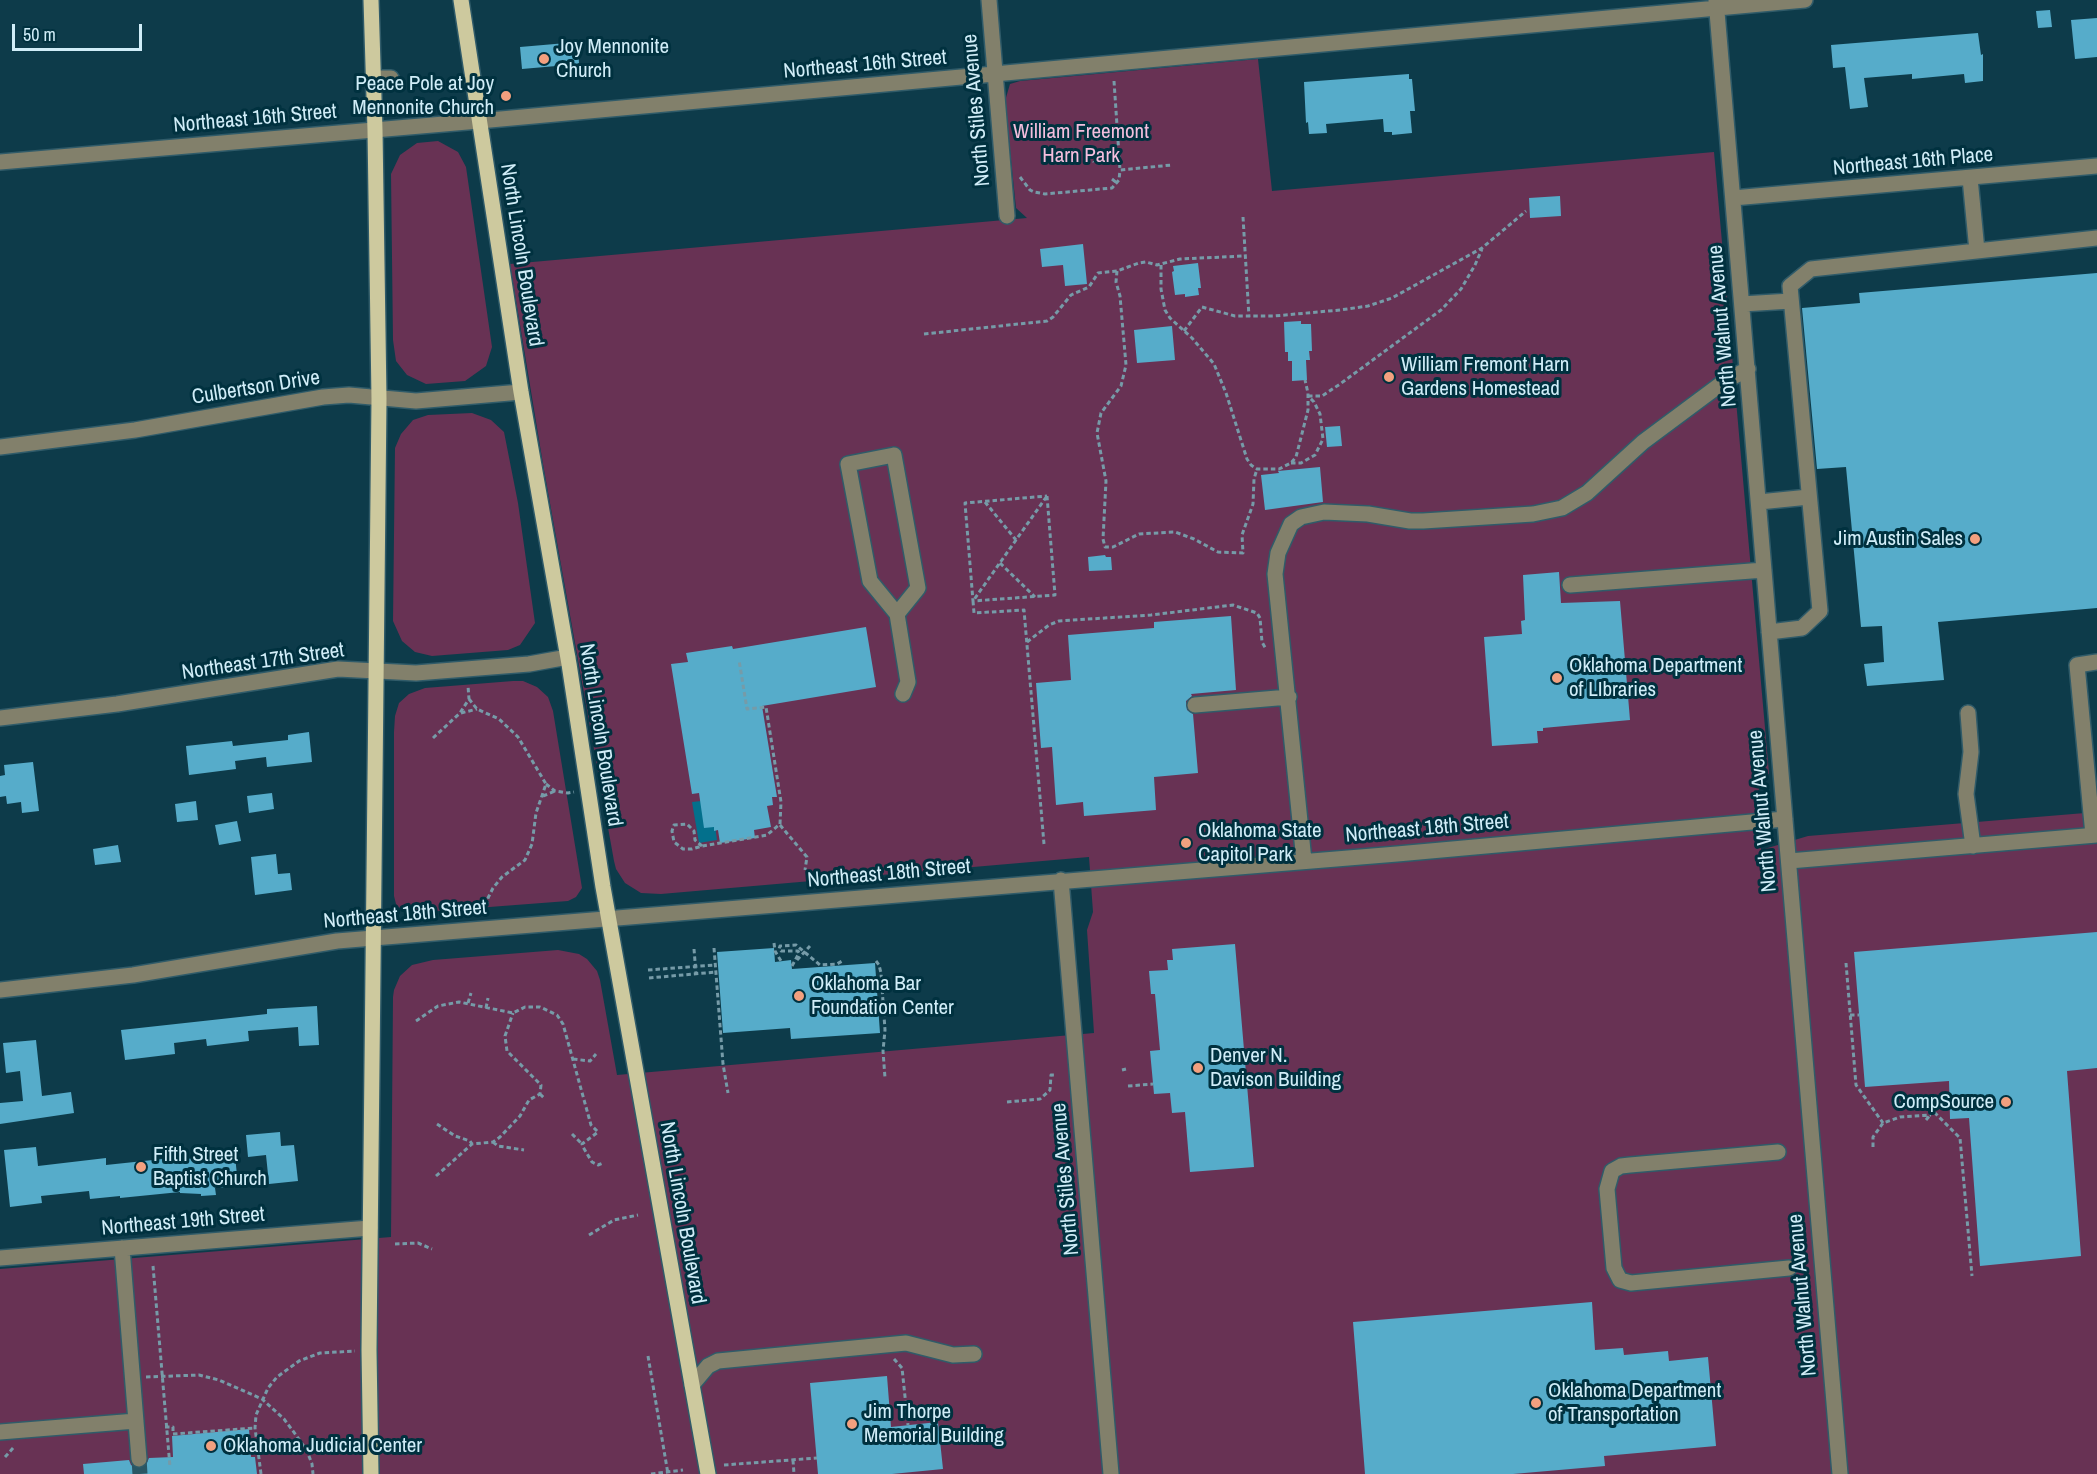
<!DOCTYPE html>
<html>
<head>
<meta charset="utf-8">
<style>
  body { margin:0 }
  #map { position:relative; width:2097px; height:1474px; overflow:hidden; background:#0d3b4a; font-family:"Archivo Narrow",sans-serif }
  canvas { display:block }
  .scale { position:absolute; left:12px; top:24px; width:130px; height:27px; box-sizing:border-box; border:3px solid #d0edf8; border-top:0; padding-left:8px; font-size:18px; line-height:21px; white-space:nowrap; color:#d0edf8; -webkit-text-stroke:4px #00313f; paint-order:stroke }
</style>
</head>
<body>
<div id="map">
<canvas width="2097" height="1474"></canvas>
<div class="scale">50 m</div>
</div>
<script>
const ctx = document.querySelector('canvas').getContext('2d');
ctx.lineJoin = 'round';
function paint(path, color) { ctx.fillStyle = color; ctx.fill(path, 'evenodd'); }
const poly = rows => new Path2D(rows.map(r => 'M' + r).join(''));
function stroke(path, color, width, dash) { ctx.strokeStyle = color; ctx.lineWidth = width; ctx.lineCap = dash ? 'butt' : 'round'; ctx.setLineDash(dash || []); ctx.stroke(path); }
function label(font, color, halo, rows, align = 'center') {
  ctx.font = font + ' "Archivo Narrow",sans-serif'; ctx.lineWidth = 6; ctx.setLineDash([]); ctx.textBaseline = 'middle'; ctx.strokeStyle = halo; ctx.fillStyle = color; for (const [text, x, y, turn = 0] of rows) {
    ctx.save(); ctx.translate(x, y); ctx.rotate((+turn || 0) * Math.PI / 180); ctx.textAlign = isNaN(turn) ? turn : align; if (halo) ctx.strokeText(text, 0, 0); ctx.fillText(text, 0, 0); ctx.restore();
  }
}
const green = poly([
  [1258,59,1272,191,1714,152,1769,773,1758,791,1761,850,1808,836,2097,812,2097,1474,0,1474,0,1269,391,1237,393,997,394,990,400,976,412,965,433,960,558,950,579,954,587,959,597,971,600,980,617,1075,1094,1033,1087,930,1093,912,1089,857,661,894,641,893,625,883,616,869,614,861,543,464,510,264,1027,218,1016,208,1005,101,1010,84,1020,81],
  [438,141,458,152,466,167,492,347,486,366,465,381,426,384,407,375,396,361,393,340,391,174,400,155,417,143],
  [472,413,491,420,504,432,518,503,535,623,520,645,508,650,432,656,415,652,402,641,393,621,395,448,401,434,413,420,428,415],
  [513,681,523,681,537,687,548,697,553,711,582,888,576,897,568,901,411,913,403,911,396,904,394,896,394,732,395,716,399,703,409,694,425,688]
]);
const water = poly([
  [701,801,715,826,717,840,699,843,692,802]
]);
const building = poly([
  [2050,10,2052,27,2038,28,2036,11],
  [2097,18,2097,57,2075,59,2071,20],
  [1978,33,1981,55,1983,54,1983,81,1965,83,1964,74,1912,79,1912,74,1864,78,1868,107,1850,109,1845,67,1833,68,1831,45],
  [578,42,579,64,522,69,520,47],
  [1409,74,1409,79,1412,79,1415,111,1410,111,1412,133,1392,135,1392,132,1384,132,1383,119,1326,124,1327,133,1309,134,1308,122,1306,123,1304,82],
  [1560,196,1561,216,1530,218,1529,198],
  [1083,244,1087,284,1065,286,1063,265,1042,267,1040,249],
  [1198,263,1201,288,1198,288,1199,295,1185,297,1185,294,1175,295,1172,272,1174,271,1173,266],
  [2097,273,2097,608,1938,622,1944,680,1867,686,1864,664,1884,662,1882,626,1861,627,1846,467,1817,469,1802,308,1860,303,1859,293],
  [1301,321,1301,324,1311,324,1312,351,1309,351,1310,360,1306,360,1307,380,1292,381,1292,361,1288,361,1288,352,1285,352,1284,322],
  [1172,326,1175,360,1137,363,1134,330],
  [1340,426,1342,446,1327,447,1325,427],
  [1320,467,1323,502,1265,510,1261,475,1279,473,1278,471],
  [1105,555,1106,557,1111,557,1112,570,1089,571,1088,557],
  [1559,572,1561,603,1620,601,1630,720,1543,728,1543,731,1537,731,1538,743,1492,746,1484,637,1522,634,1521,621,1525,620,1523,575],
  [1231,616,1236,690,1191,694,1192,696,1186,701,1187,710,1193,714,1198,773,1154,777,1156,810,1084,816,1083,802,1056,805,1052,747,1041,748,1036,683,1071,680,1068,635,1154,628,1154,622],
  [866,627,876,687,762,706,777,797,772,797,773,805,767,806,771,827,754,830,755,838,720,843,718,830,714,831,714,827,704,828,699,793,692,794,671,664,688,662,686,653,732,646,733,649],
  [309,732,312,762,267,767,266,757,235,761,236,769,189,775,186,746,232,741,233,746,288,740,288,735],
  [33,762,39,811,22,813,21,802,7,804,6,796,0,797,0,776,5,775,4,765],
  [272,793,274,809,249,813,247,796],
  [196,801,198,820,177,822,175,804],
  [237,821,241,841,219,845,215,825],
  [118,845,121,862,95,865,93,849],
  [276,854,278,874,290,873,292,890,255,895,251,857],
  [2097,932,2097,1068,2067,1071,2081,1256,1980,1266,1969,1118,1950,1119,1949,1081,1865,1087,1854,952],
  [1235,944,1254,1167,1190,1172,1185,1112,1172,1113,1170,1093,1154,1094,1150,1051,1160,1050,1155,994,1151,994,1149,971,1168,970,1167,960,1173,960,1172,949],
  [774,948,775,962,791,960,792,969,875,963,880,1033,791,1039,790,1028,723,1033,717,952],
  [317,1006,319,1045,299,1046,298,1027,248,1031,249,1041,207,1046,206,1039,174,1043,175,1054,125,1060,121,1030,267,1014,267,1009],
  [36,1040,42,1096,71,1092,74,1113,0,1124,0,1103,23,1101,20,1071,6,1073,3,1043],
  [280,1132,281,1146,294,1145,298,1181,269,1184,266,1155,248,1157,246,1135],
  [36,1147,38,1166,106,1158,106,1165,172,1158,172,1160,235,1155,238,1186,215,1188,216,1195,201,1196,201,1194,180,1193,180,1192,120,1198,120,1196,90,1199,89,1191,41,1196,42,1203,10,1207,4,1150],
  [1592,1302,1595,1350,1623,1348,1624,1355,1668,1351,1669,1361,1708,1357,1716,1446,1604,1456,1605,1466,1513,1474,1365,1474,1353,1322],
  [887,1376,891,1427,938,1422,943,1469,892,1474,818,1474,810,1383],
  [249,1429,251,1457,255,1457,257,1474,84,1474,83,1464,129,1460,131,1465,139,1469,145,1467,149,1458,173,1457,172,1436]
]);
const minorTunnel = poly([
  [139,1459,140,1474]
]);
const path = poly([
  [1114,81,1120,170,1172,165],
  [1089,155,1094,162],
  [1020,177,1030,190,1034,192,1045,194,1112,188,1119,180,1120,170],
  [1112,179,1117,183],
  [1243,217,1249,317],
  [1161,265,1161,289,1165,310,1170,318,1192,338,1214,364,1226,393,1247,459,1251,465,1257,469,1279,469,1291,463,1296,457,1308,410,1308,393,1305,380],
  [1117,271,1116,282,1120,296,1126,365,1121,386,1101,413,1097,433,1106,481,1103,539,1105,547,1113,547,1139,534,1175,532,1194,539,1218,552,1243,553,1242,535,1253,504,1254,479,1257,469],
  [1184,331,1202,307,1235,316,1274,316,1340,310,1368,306,1392,298,1482,248,1526,211],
  [924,334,1047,321,1053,317,1071,295,1089,287,1098,273,1117,271,1139,263,1146,262,1157,265,1180,259,1244,256],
  [1308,396,1322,396,1340,384,1441,310,1461,289,1475,265,1482,249],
  [1291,463,1301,463,1315,455,1323,439,1320,414,1314,402,1308,396],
  [1047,496,1055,595,973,601,965,503,1047,496],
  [985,502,1016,540],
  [1000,563,1035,597],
  [1027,642,1049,625,1059,621,1151,615,1233,605,1257,613,1260,618,1262,642,1266,649],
  [469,699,477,709,499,719,518,737,546,784,536,813,532,844,525,860,502,877,493,888,488,898,487,905],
  [461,713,477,709],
  [433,738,460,713,469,699,468,686],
  [546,784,555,791,568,793,574,792],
  [543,796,555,791],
  [780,825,807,857,805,870],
  [1044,844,1024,610,974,613,973,601,1047,496],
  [702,846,695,840,694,831,687,824,674,825,672,831,674,842,683,849,692,849,702,846,767,835,780,824,781,802,766,707,747,709,739,660],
  [774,943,775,951,781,961],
  [714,948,723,1064,728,1093],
  [694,949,696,974],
  [797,960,810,946],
  [876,961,879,965,881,973,885,1030,883,1051,885,1078],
  [1846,963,1856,1085,1883,1123],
  [792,966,799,953,798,951,781,951,779,949,780,946,796,945,820,965,837,964,844,960],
  [648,970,715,965],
  [649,978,716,972],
  [468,1003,471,993],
  [486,1008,488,998],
  [1850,1015,1859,1015],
  [416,1021,438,1006,459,1002,513,1013,525,1007,540,1007,557,1015,563,1024,591,1125,598,1132,582,1144,583,1147,592,1162,598,1165,603,1163],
  [573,1059,590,1061,596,1054],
  [1122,1070,1126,1069],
  [1128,1086,1153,1084],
  [540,1094,545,1099],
  [1007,1102,1040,1099,1050,1090,1051,1075,1056,1075],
  [1940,1102,1935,1096,1901,1098,1902,1103,1919,1102,1933,1111,1960,1138,1972,1276],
  [1926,1120,1945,1097,1950,1098],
  [437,1124,455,1136,470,1141,472,1144],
  [572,1134,582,1144],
  [493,1142,498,1146,524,1150],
  [1873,1147,1873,1137,1883,1123,1900,1117,1931,1115],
  [436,1176,472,1144,493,1142,500,1137,520,1116,529,1100,540,1094,541,1085,507,1051,505,1036,513,1013],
  [589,1235,614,1220,638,1215],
  [395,1244,418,1243,432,1249],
  [153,1266,170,1467],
  [648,1356,668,1474],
  [894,1359,902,1368,908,1425],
  [146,1377,199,1375,219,1380,262,1399,284,1419,296,1435,307,1451,312,1464,313,1474],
  [165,1427,173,1427,173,1434,255,1428],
  [5,1457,14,1447],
  [793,1460,794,1474],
  [724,1465,817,1458],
  [261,1474,255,1428,256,1415,268,1388,277,1377,299,1361,320,1353,355,1351],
  [651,1474,683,1470]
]);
const minor = poly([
  [989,0,1007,216],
  [1716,0,1840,1474],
  [374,78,391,78],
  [0,162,479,121,1805,0],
  [1970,178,1977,251],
  [1733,198,2097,166],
  [1742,304,1791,301],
  [0,447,135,430,323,397,349,395,416,401,521,392],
  [1759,502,1809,497],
  [1570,585,1764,570],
  [897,614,918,588,894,455,848,464,870,581,897,614,908,682,903,694],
  [1769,632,1802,628,1820,611,1790,286,1811,269,2097,238],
  [1195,705,1289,697],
  [1968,713,1971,752,1966,794,1973,846],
  [0,718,117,704,338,669,416,673,529,664,568,657],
  [2093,835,2077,665,2097,662],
  [1304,861,1275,574,1278,553,1291,524,1301,517,1324,512,1368,514,1410,521,1423,521,1533,514,1562,508,1587,493,1643,442,1725,381,1748,369],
  [1789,861,2097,835],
  [1061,880,1111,1474],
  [0,990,133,975,337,941,1397,854,1785,819],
  [1778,1152,1630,1165,1621,1166,1612,1171,1607,1189,1614,1268,1620,1280,1631,1283,1789,1268],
  [122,1248,139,1459],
  [0,1258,370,1228],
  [692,1385,708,1366,718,1361,906,1343,953,1355,974,1354],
  [0,1432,136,1421]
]);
const major = poly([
  [461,0,521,392,569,664,603,887,708,1474],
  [371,1474,369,1350,379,399,375,130,371,0]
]);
const markers = [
  [544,59,6,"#f2a07f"],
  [506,96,6,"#f2a07f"],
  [1389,377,6,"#f2a07f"],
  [1975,539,6,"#f2a07f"],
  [1557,678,6,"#f2a07f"],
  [1186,843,6,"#f2a07f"],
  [799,996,6,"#f2a07f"],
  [1198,1068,6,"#f2a07f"],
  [2006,1102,6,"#f2a07f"],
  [141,1167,6,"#f2a07f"],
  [1536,1403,6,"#f2a07f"],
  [852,1424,6,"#f2a07f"],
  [211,1446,6,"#f2a07f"]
];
const poiNames = [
  ["Joy Mennonite",556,47],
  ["Church",556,71],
  ["Peace Pole at Joy",494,84,"right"],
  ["Mennonite Church",494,108,"right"],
  ["William Fremont Harn",1401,365],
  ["Gardens Homestead",1401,389],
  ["Jim Austin Sales",1963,539,"right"],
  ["Oklahoma Department",1569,666],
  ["of LIbraries",1569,690],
  ["Oklahoma State",1198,831],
  ["Capitol Park",1198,855],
  ["Oklahoma Bar",811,984],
  ["Foundation Center",811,1008],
  ["Denver N.",1210,1056],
  ["Davison Building",1210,1080],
  ["CompSource",1994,1102,"right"],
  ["Fifth Street",153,1155],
  ["Baptist Church",153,1179],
  ["Oklahoma Department",1548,1391],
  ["of Transportation",1548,1415],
  ["Jim Thorpe",864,1412],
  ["Memorial Building",864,1436],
  ["Oklahoma Judicial Center",223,1446]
];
const streetNames = [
  ["Northeast 16th Street",865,65,-5],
  ["North Stiles Avenue",977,110,-95],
  ["Northeast 16th Street",255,119,-5],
  ["Northeast 16th Place",1913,162,-5],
  ["North Lincoln Boulevard",521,255,81],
  ["North Walnut Avenue",1723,326,-95],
  ["Culbertson Drive",256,388,-9],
  ["Northeast 17th Street",263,662,-8],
  ["North Lincoln Boulevard",600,735,81],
  ["North Walnut Avenue",1763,811,-95],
  ["Northeast 18th Street",1427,829,-5],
  ["Northeast 18th Street",889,874,-5],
  ["Northeast 18th Street",405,915,-5],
  ["North Stiles Avenue",1066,1179,-95],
  ["North Lincoln Boulevard",682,1213,80],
  ["Northeast 19th Street",183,1222,-5],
  ["North Walnut Avenue",1803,1295,-95]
];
const parkNames = [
  ["William Freemont",1081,132],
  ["Harn Park",1081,156]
];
paint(green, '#683254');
paint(water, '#03708c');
paint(building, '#56acca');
stroke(minorTunnel, '#2a5664', 15, [15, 8]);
stroke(minor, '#305b69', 18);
stroke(major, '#305b69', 18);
stroke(path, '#769ba8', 3, [4.5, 3]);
stroke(minor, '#82806b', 15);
stroke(major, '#cdc99e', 15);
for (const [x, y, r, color] of markers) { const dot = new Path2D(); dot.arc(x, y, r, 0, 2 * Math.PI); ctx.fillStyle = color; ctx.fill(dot); stroke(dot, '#00313f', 2); }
label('21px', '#d0edf8', '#00313f', poiNames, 'left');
label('21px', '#d0edf8', '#00313f', streetNames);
label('21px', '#f5bfde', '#00313f', parkNames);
</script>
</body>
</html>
